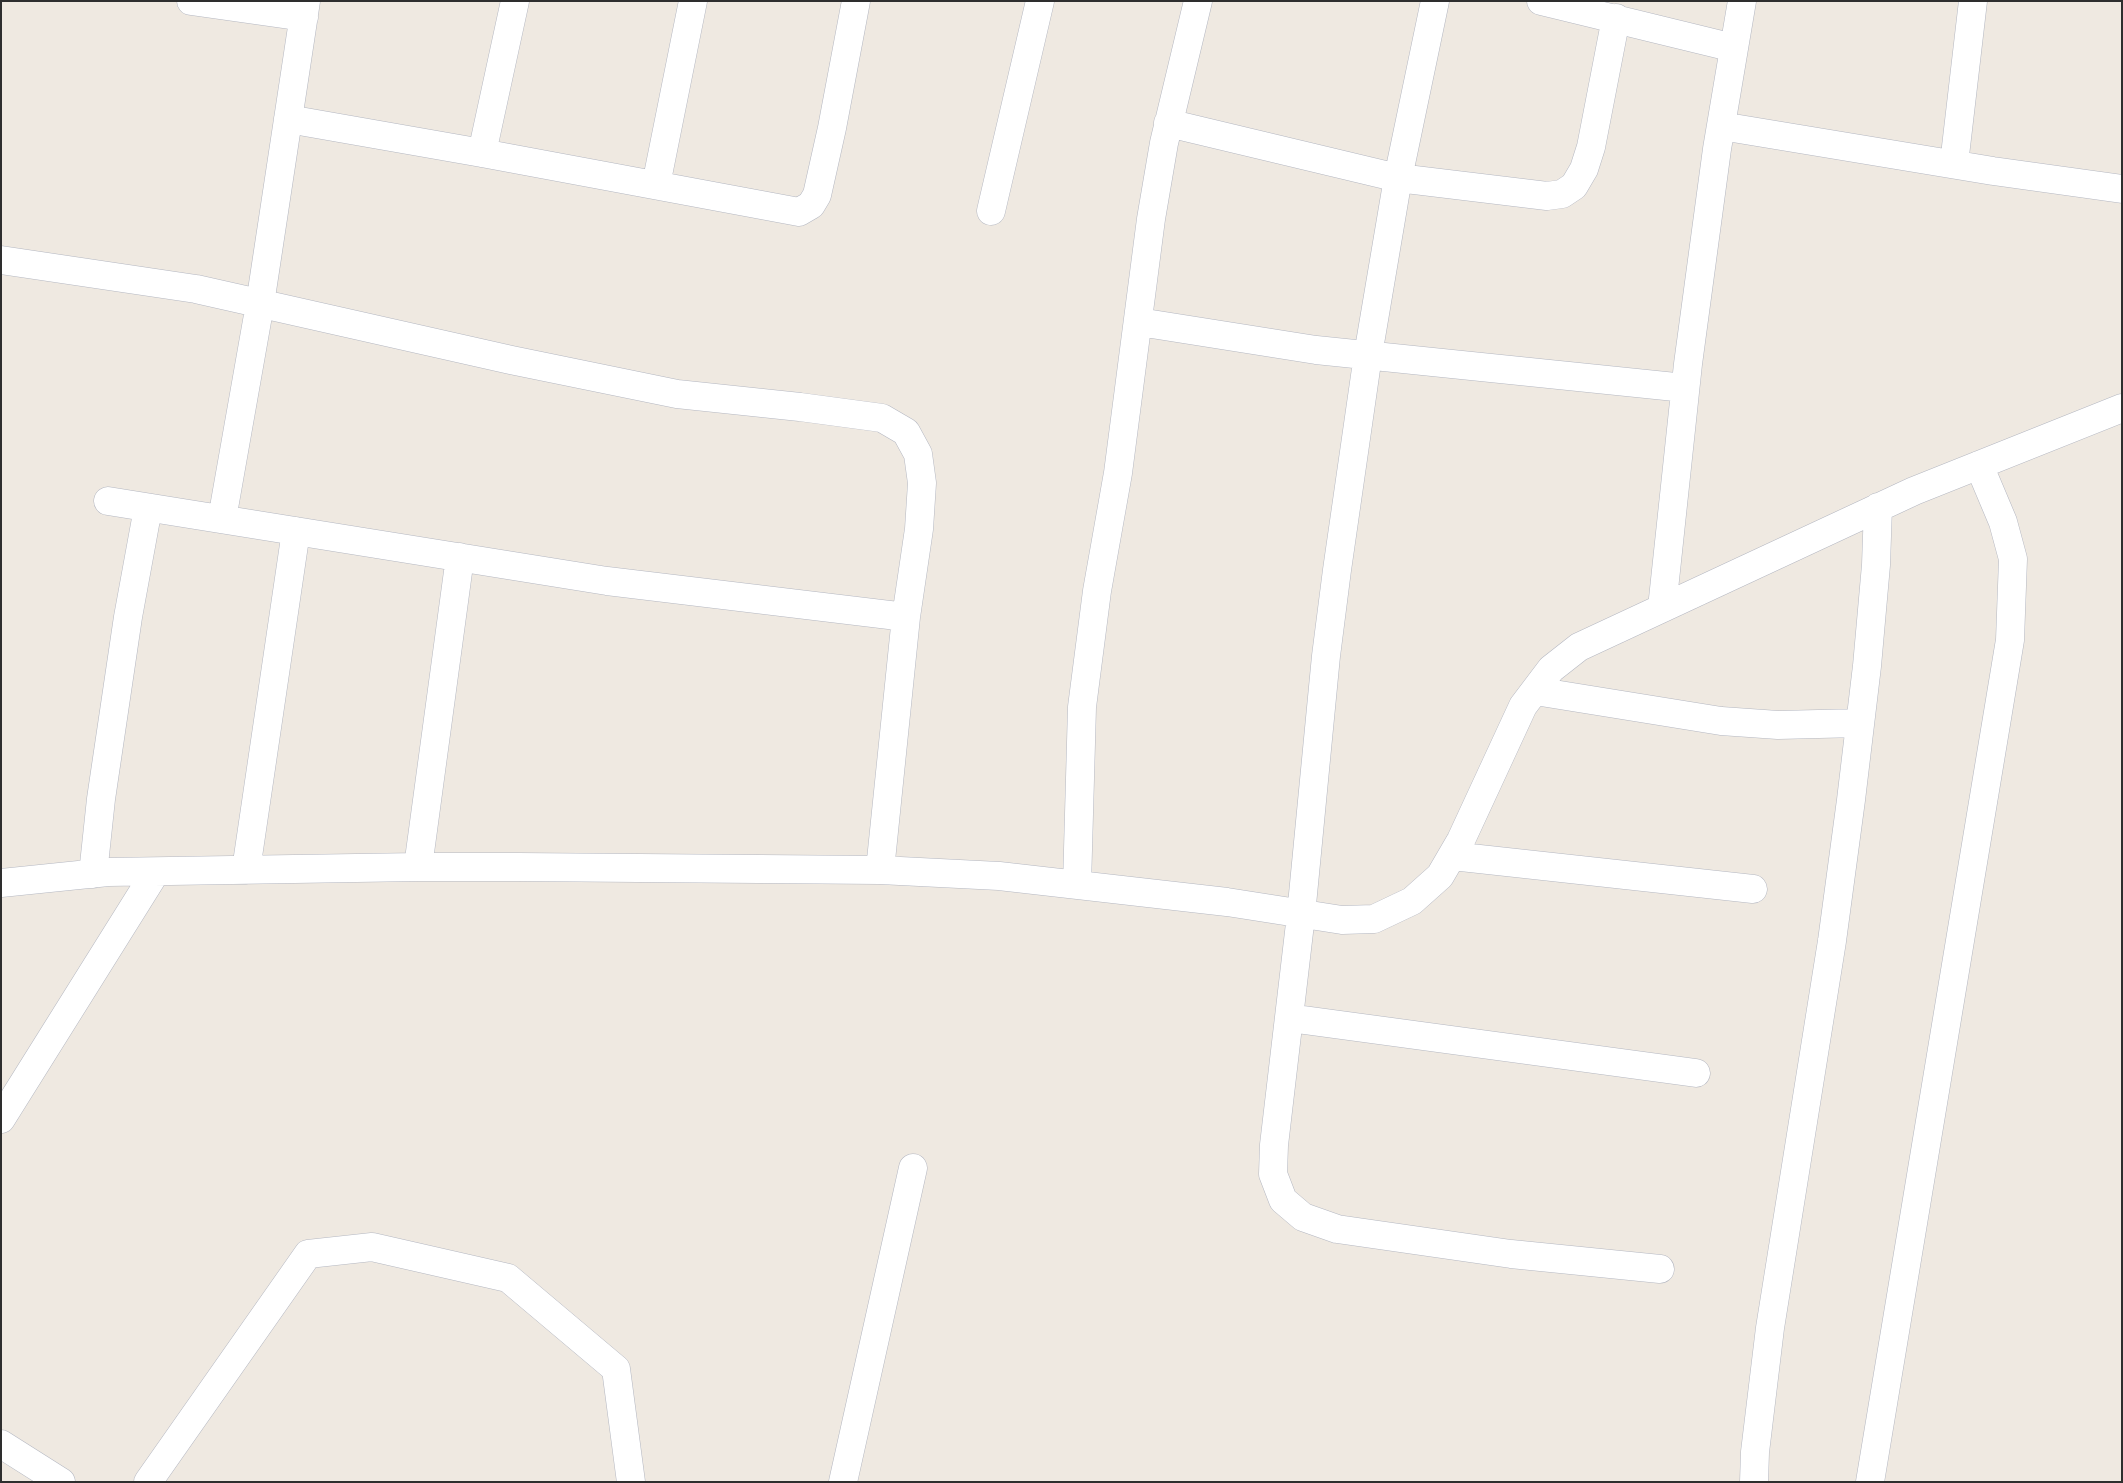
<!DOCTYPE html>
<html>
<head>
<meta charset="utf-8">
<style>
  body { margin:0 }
  #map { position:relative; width:2123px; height:1483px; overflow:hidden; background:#efe9e1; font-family:"DM Sans",sans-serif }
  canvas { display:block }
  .frame { position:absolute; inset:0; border:2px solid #2e2e2e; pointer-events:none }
</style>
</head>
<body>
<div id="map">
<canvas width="2123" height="1483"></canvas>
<div class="frame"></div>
</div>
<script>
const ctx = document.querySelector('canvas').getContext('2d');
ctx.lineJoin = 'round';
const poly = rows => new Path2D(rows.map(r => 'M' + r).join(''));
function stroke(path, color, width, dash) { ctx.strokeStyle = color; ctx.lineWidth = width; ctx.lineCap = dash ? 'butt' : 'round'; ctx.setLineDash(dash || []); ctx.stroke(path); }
const street = poly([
  [191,1,304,17],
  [1435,1,1398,178,1368,355,1337,570,1326,656,1301,915,1274,1145,1273,1174,1283,1200,1303,1217,1337,1229,1511,1254,1660,1269],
  [1541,1,1734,48],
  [288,119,482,153,799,212,811,205,817,195,832,128,856,1],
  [1168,123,1398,178,1547,196,1562,194,1574,186,1584,169,1591,147,1616,18],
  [1721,126,1993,171,2122,189],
  [482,153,515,1],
  [1954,164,1973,1],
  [656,185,693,1],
  [991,211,1040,1],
  [1,260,196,289,511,360,677,394,800,407,882,418,906,432,918,454,922,483,919,529,906,617,880,870],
  [1139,322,1316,350,1685,388],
  [108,501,607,581,906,617],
  [222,519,260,304,306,1],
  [1662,608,1688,364,1717,149,1742,1],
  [1535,691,1721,721,1778,725,1859,723],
  [1452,856,1753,889],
  [418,867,460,557],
  [246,870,296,531],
  [93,874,101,799,128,617,148,508],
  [1,883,108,872,418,867,518,867,880,870,999,876,1227,902,1342,920,1374,919,1412,901,1440,876,1461,840,1523,706,1551,669,1579,647,1914,491,2122,408],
  [1077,885,1082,707,1097,591,1118,473,1151,219,1164,143,1198,1],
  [1289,1018,1696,1073],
  [1,1119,155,873],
  [148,1482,308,1254,372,1247,508,1278,616,1369,631,1482],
  [843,1482,913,1168],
  [1754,1482,1755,1452,1770,1328,1832,941,1851,800,1867,666,1876,565,1878,507],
  [1870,1482,2010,640,2013,559,2003,522,1979,465]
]);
const secondary = poly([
  [1,1444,61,1482]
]);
stroke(street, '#b4b7c1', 29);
stroke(secondary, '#b4b7c1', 29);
stroke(street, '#fff', 28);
stroke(secondary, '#fff', 28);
</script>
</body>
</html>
